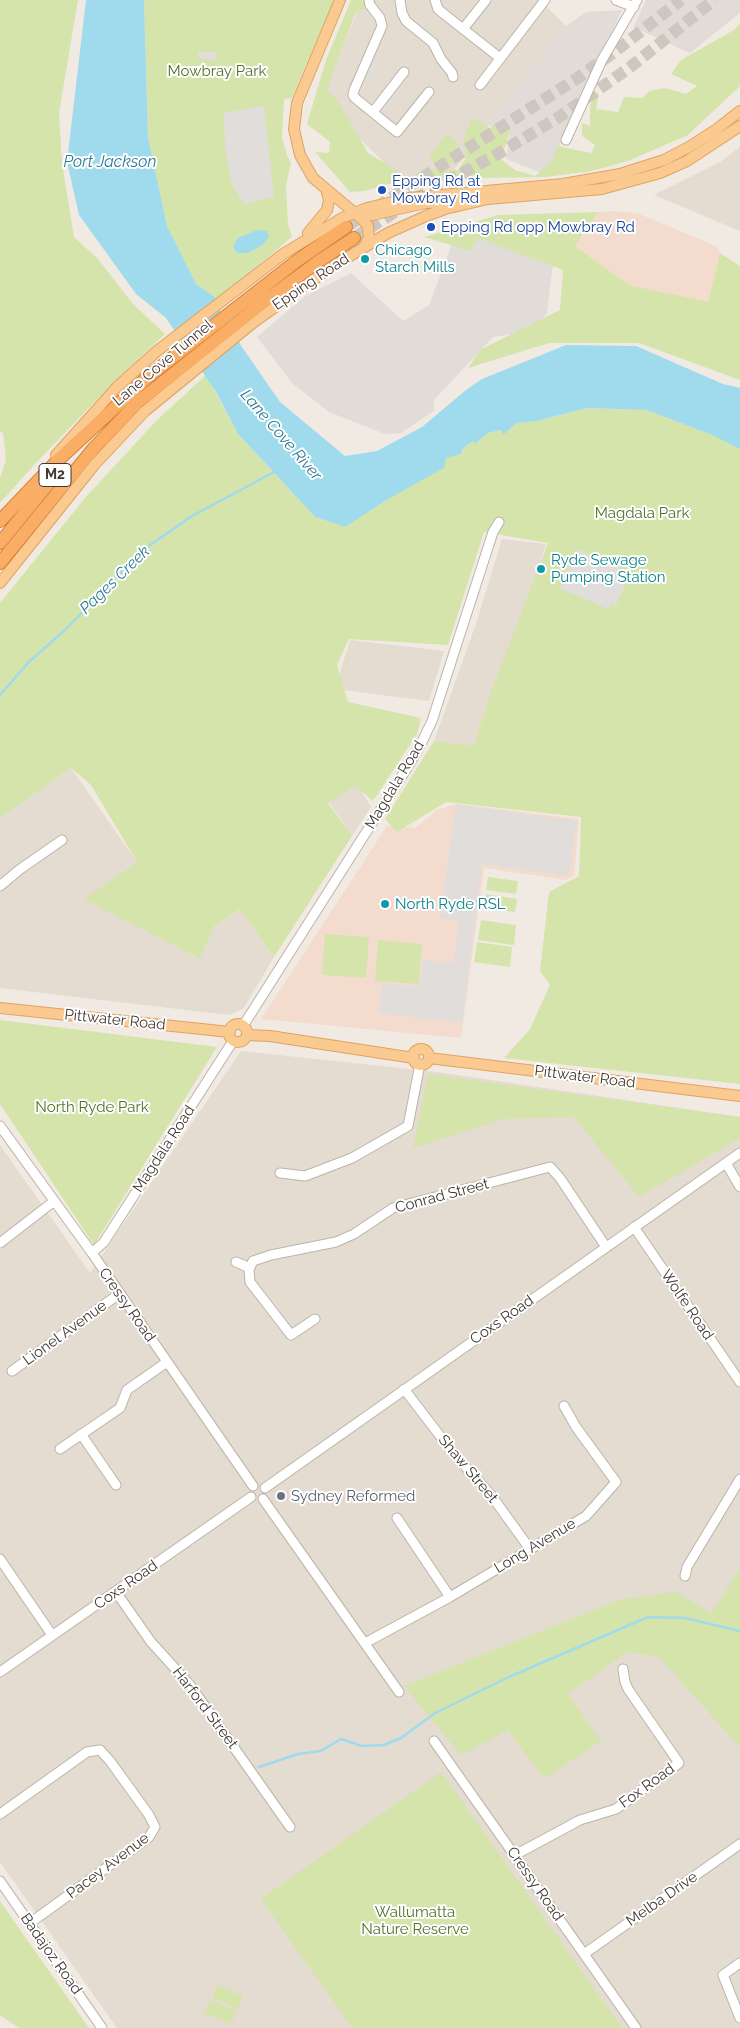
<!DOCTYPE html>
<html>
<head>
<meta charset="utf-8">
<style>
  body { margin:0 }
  canvas { display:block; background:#f1eae2 }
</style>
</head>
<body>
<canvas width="740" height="2028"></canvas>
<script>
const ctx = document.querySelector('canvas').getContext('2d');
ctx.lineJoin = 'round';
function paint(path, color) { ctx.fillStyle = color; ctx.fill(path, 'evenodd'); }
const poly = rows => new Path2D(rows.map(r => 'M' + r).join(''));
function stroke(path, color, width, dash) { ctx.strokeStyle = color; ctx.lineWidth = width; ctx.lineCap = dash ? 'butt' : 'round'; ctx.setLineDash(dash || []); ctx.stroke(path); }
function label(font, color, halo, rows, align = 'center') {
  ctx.font = font + ' Raleway,sans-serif'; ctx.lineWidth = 4; ctx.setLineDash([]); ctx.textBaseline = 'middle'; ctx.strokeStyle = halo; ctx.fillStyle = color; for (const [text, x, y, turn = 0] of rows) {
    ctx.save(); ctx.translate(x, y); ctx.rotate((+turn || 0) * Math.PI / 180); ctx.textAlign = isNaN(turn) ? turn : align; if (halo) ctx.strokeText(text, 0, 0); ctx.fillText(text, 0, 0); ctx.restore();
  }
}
const residential = poly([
  [362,0,545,0,548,8,566,26,454,170,427,171,406,178,396,174,334,114,324,93],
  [740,147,740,231,654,195,720,162],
  [502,539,546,544,521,623,485,750,434,741,476,624],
  [350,640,444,651,429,701,335,689],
  [71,768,137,862,85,899,200,959,214,926,240,909,274,957,243,1009,229,1015,0,988,0,818],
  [357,784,371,807,352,836,329,802],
  [241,1051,437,1072,740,1117,740,2028,117,2028,0,1862,0,1145,90,1273]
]);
const commercial = poly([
  [613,211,637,213,716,246,720,253,708,302,629,285,575,246,598,212],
  [456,804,579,819,574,876,566,880,484,868,461,1038,261,1019,387,826,415,828,437,810]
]);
const industrial = poly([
  [646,0,740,0,740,13,690,53,633,27],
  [622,10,546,175,506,159,510,134,488,125,566,26,586,12],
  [477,235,553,264,547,312,543,319,522,333,493,337,434,400,434,411,401,433,385,434,329,412,292,383,257,337,305,296,351,273,403,321,429,305,451,246]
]);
const green = poly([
  [0,0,78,0,59,113,62,163,74,237,98,259,133,304,165,334,108,388,35,464,0,503,0,478,6,460,3,433,0,432],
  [144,0,334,0,292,98,284,99,282,138,287,155,291,163,286,185,288,224,292,237,215,301,215,297,196,284,167,226,148,137],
  [351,0,372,0,370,5,355,14,327,89,339,103,368,153,396,170,404,181,424,169,458,170,466,158,463,141,472,118,490,128,504,120,511,129,502,156,502,160,515,170,535,176,553,160,557,146,591,153,595,145,582,136,582,123,590,126,590,106,595,91,599,94,596,109,618,112,624,97,643,98,649,91,665,88,686,94,697,86,671,74,681,60,734,30,740,23,740,86,688,135,628,161,592,171,546,177,481,178,388,184,365,191,350,192,315,152,329,153,330,142,307,124,326,60],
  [446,134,456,141,459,157,455,164,436,164,429,158],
  [598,212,575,246,629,285,708,302,720,253,740,266,740,380,639,343,549,343,468,368,480,350,560,310,563,270,478,238,470,251,424,237,498,215],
  [206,375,238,434,270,469,315,517,345,527,446,458,461,454,462,450,467,445,474,441,475,443,488,433,501,430,508,432,516,423,537,421,587,408,647,410,712,435,740,449,740,1084,504,1058,530,1029,550,985,540,971,549,892,579,876,581,817,446,802,397,832,385,819,434,741,474,746,491,692,548,543,484,532,448,645,349,639,337,665,348,702,421,718,417,734,373,801,355,786,328,803,352,836,274,957,240,909,214,926,200,959,84,899,137,862,91,785,71,768,0,818,0,603,85,498,158,419],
  [488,877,518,881,516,894,486,890],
  [486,894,517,899,515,912,485,908],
  [481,920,516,925,514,945,478,940],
  [325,934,369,937,366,978,322,975],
  [378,940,422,944,419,984,375,981],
  [477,942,512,947,510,967,474,962],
  [0,1020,217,1047,94,1245,0,1104],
  [428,1074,740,1117,740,1138,639,1197,574,1117,504,1119,413,1148],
  [740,1568,740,1747,659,1657,627,1652,568,1694,601,1741,544,1779,508,1730,461,1755,404,1686,619,1600,675,1592,712,1613],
  [441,1772,542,1915,622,2028,352,2028,261,1899],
  [0,1901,89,2028,19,2028,0,2015],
  [217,1985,243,1996,238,2009,212,1998],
  [210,2000,236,2011,231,2024,204,2013]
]);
const parking = poly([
  [491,0,496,4,482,23,476,18],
  [198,52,217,52,216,60,198,58],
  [373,56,379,58,370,80,363,77],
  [400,83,405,86,387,110,382,105],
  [264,106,274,197,244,204,232,184,225,149,224,113],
  [577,549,625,571,622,576,628,579,616,605,611,603,608,609,560,588],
  [456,804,577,821,569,876,482,864,462,1023,379,1013,382,983,420,987,423,960,454,963,459,921,440,918]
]);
const water = poly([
  [86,0,144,0,148,137,167,226,196,284,215,297,215,302,242,347,280,402,345,456,377,451,422,427,466,390,482,379,566,345,636,346,723,384,740,388,740,449,712,435,647,410,587,408,537,421,516,423,507,432,503,434,501,430,488,433,475,444,474,441,467,445,462,450,461,454,446,458,444,468,388,499,345,527,315,517,238,434,216,392,166,318,136,294,79,215,67,162],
  [257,230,267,231,269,236,264,244,248,253,237,253,233,246,238,238]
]);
const stream = poly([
  [0,695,29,662,65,630,143,550,192,516,276,471],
  [259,1767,298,1754,321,1751,341,1739,362,1746,384,1745,401,1738,435,1713,509,1677,648,1617,685,1618,740,1631]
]);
const highwayTunnel = poly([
  [346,227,576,79,613,53,681,0],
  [354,238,418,197,503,151,562,115,629,68,714,0]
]);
const minor = poly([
  [369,0,370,5,380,18,382,26,354,90,353,95,355,98,397,132,429,92],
  [400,0,402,13,406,21,433,43,441,59,452,73,453,77],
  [435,0,438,9,444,14,500,58],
  [616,0,634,7],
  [463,29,486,0],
  [480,85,545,0],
  [373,112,404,72],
  [566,140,602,60,637,0],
  [0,886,19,870,62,840],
  [243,1026,407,768,421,744,432,721,493,532,499,522],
  [0,1126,92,1253,253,1486],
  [726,1163,740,1187],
  [280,1173,305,1176,352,1158,408,1126,420,1064],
  [634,1227,740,1382],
  [0,1243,53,1202],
  [92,1253,104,1242,233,1041],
  [236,1262,250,1268],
  [315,1319,291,1335,250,1282,249,1269,253,1261,271,1255,336,1242,354,1234,393,1208,550,1167,560,1178,606,1247],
  [12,1371,119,1294],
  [404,1389,454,1454,491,1495,530,1549],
  [81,1434,116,1485],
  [60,1449,120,1408,127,1390,167,1362],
  [265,1488,740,1153],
  [263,1499,399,1692],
  [397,1518,450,1597],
  [0,1559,52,1635],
  [685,1576,687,1567,740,1479],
  [116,1592,151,1642,190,1685,290,1827],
  [365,1643,450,1597,586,1516,616,1482,576,1427,564,1406],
  [0,1672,251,1497],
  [434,1741,636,2028],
  [0,1814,87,1752,100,1750,110,1761,149,1815,155,1827,149,1837,30,1923],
  [515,1855,580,1820,616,1809,679,1763,628,1689,625,1682,623,1669],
  [0,1881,102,2028],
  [584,1954,740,1844],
  [740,1963,723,1975,740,2018]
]);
const major = poly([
  [340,0,297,103,294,129,300,155,313,178,362,219,368,226,369,238,364,247],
  [357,215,372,215,425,203,462,201],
  [308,233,327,210,329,200,326,189],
  [56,455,117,387,157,351,283,254,342,218,367,208,409,198,563,184,620,174,664,160,689,147,717,129,740,111],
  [0,583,95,464,145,411,254,322,330,268,388,233,426,216,445,209,488,199,602,189,660,173,687,161,740,126],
  [0,1008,230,1032],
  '229 1033a9 9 0 1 1 18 0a9 9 0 1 1-18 0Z',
  [247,1035,270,1036,414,1058],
  '413 1057a8 8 0 1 1 16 0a8 8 0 1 1-16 0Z',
  [429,1058,740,1096]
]);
const highway = poly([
  [0,521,57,461,149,376,298,260,346,227],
  [0,543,57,473],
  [0,563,94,448,138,402,270,297,319,261,354,238]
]);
const markers = [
  [382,190,5,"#1a4fb4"],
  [431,227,5,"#1a4fb4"],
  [365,259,5,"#0f9aa8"],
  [541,569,5,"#0f9aa8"],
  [385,904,5,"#0f9aa8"],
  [281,1496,5,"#6b7280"]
];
const shields = [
  [55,475,32]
];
const shieldNames = [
  ["M2",55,475]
];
const parkNames = [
  ["Mowbray Park",217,71],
  ["Magdala Park",642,513],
  ["North Ryde Park",92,1107],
  ["Wallumatta",415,1912],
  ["Nature Reserve",415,1929]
];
const transitNames = [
  ["Epping Rd at",392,181],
  ["Mowbray Rd",392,198],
  ["Epping Rd opp Mowbray Rd",441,227]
];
const cultureNames = [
  ["Chicago",375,250],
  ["Starch Mills",375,267],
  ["Ryde Sewage",551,560],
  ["Pumping Station",551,577],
  ["North Ryde RSL",395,904]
];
const streetNames = [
  ["Epping Road",311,282,-34],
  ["Lane Cove Tunnel",163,363,-40],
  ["Magdala Road",395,785,-59],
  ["Pittwater Road",115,1020,6],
  ["Pittwater Road",585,1077,7],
  ["Magdala Road",164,1149,-57],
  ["Conrad Street",442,1196,-15],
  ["Cressy Road",127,1305,55],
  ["Wolfe Road",687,1305,56],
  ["Coxs Road",502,1320,-35],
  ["Lionel Avenue",65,1333,-36],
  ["Shaw Street",468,1469,50],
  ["Long Avenue",535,1546,-31],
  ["Coxs Road",126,1585,-35],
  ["Harford Street",205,1708,53],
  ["Fox Road",647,1786,-36],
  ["Pacey Avenue",108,1866,-37],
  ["Cressy Road",535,1884,55],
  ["Melba Drive",662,1899,-35],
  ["Badajoz Road",51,1954,55]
];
const worshipNames = [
  ["Sydney Reformed",291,1496]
];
const waterNames = [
  ["Port Jackson",110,162],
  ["Lane Cove River",281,435,49],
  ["Pages Creek",115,580,-44]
];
paint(residential, '#e4dbd1');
paint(commercial, '#f3dccd');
paint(industrial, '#e2dcd8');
paint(green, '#d5e4ab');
paint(parking, '#e1dddb');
paint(water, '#9fdbed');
stroke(stream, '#9fdbed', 2.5);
stroke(highwayTunnel, '#cec7bf', 12, [12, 6]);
stroke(minor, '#beb3a8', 11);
stroke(major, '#dfa362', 12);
stroke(highway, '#d87f35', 14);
stroke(minor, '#fff', 9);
stroke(major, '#fbca91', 10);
stroke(highway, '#f9ad65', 12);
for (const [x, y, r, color] of markers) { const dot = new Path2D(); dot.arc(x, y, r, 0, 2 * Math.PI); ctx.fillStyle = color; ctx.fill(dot); stroke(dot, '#fff', 2); }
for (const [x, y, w] of shields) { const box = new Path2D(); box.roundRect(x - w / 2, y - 11.5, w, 23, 4); ctx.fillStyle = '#fff'; ctx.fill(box); stroke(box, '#423933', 1); }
label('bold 14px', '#423933', null, shieldNames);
label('15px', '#517129', '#fff', parkNames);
label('15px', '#164399', '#fff', transitNames, 'left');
label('15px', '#0d838f', '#fff', cultureNames, 'left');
label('15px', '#423933', '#fff', streetNames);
label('15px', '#5b616d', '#fff', worshipNames, 'left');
label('italic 16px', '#2c7a92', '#fff', waterNames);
</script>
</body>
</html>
